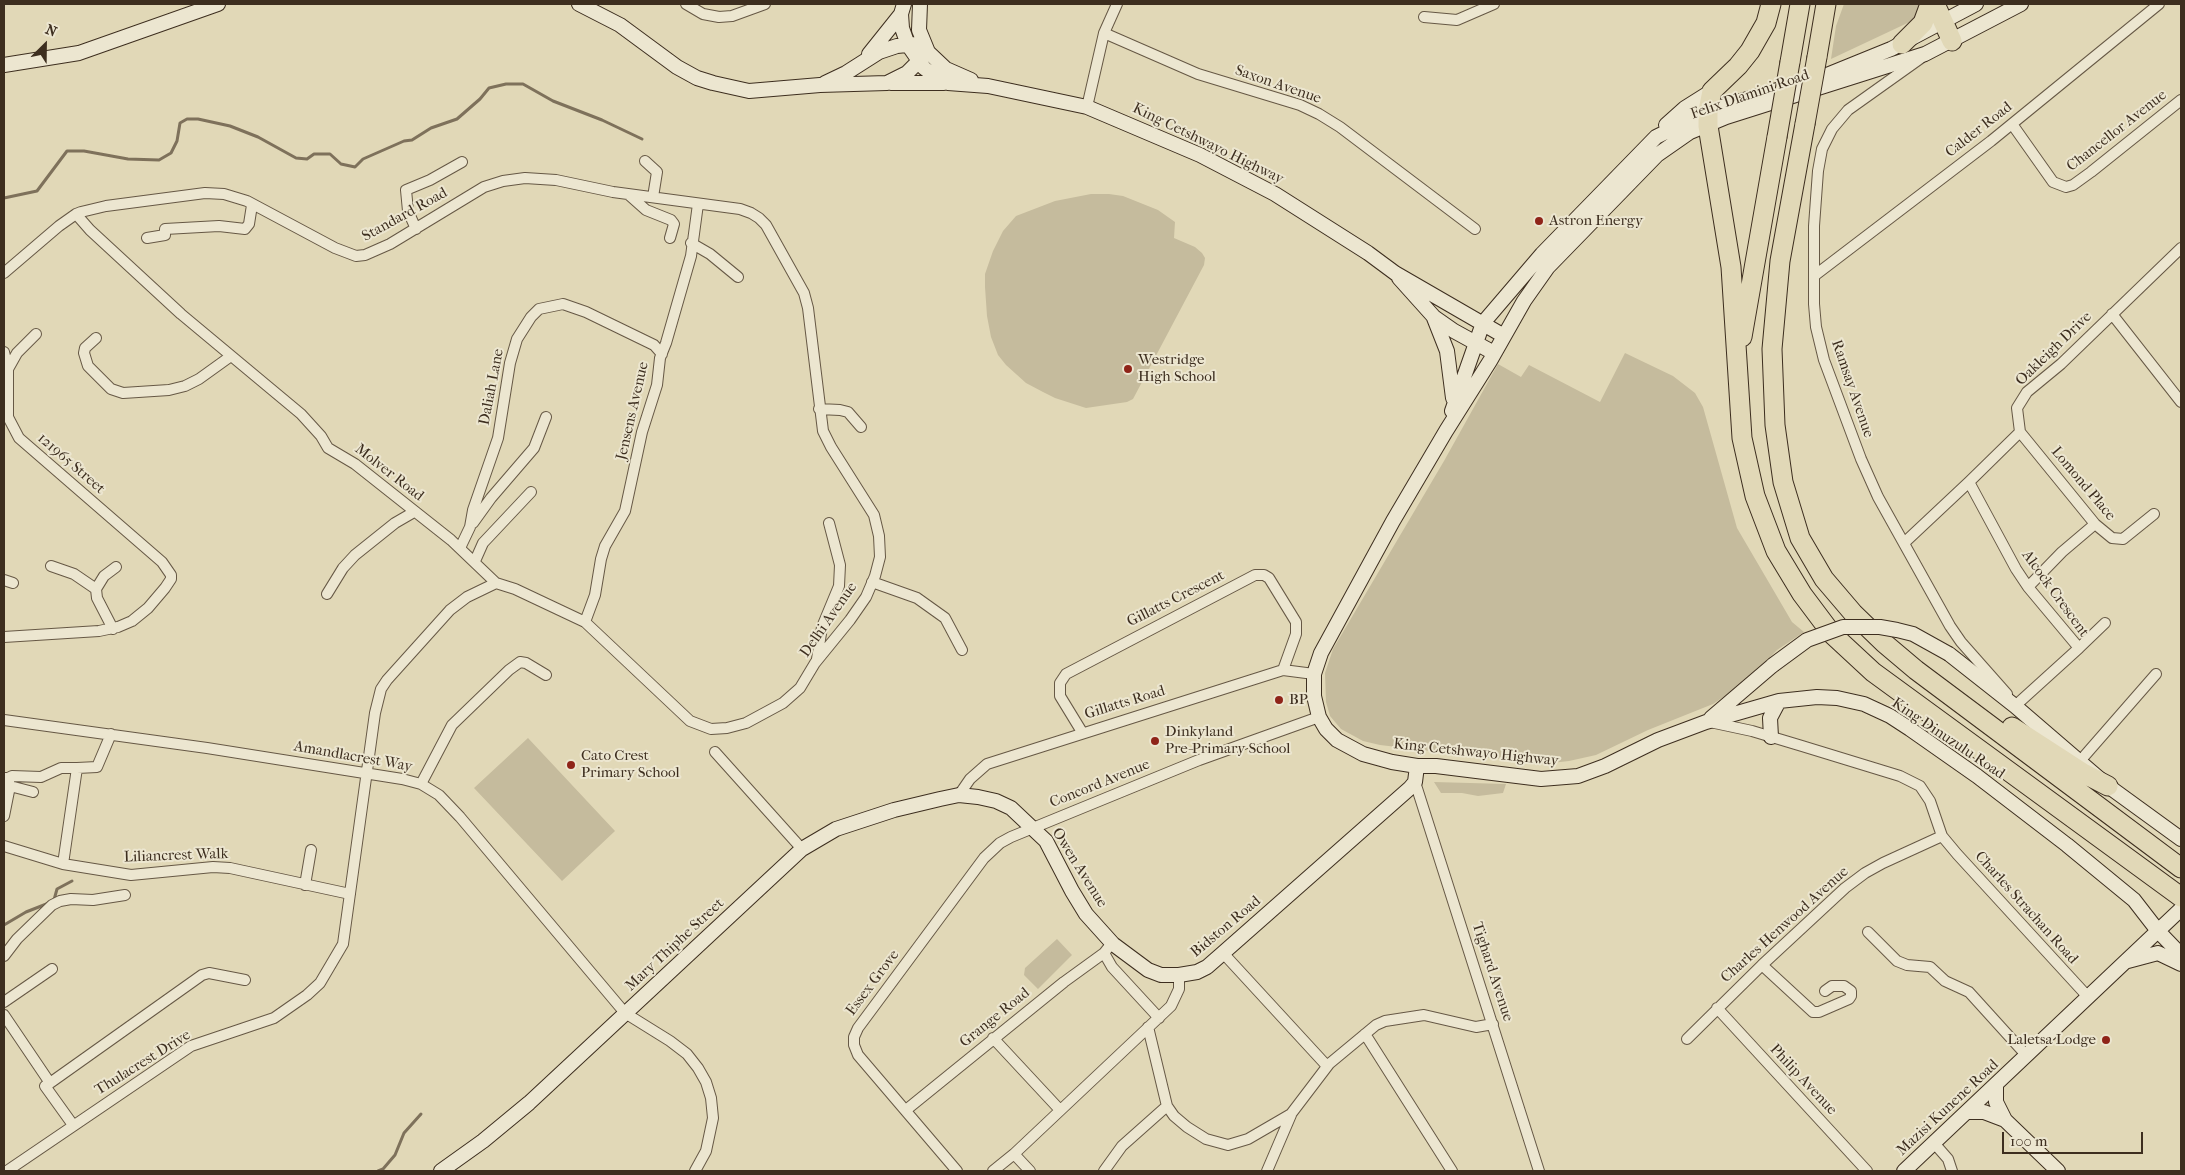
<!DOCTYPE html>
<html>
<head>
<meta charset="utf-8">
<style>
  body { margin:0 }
  #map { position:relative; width:2185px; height:1175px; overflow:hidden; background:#e1d8b7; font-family:"IM FELL French Canon",serif }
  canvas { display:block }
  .frame { position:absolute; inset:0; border:5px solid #3d2e1f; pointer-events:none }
  .north { position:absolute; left:20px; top:20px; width:50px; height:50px; -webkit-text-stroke:4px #ece6d0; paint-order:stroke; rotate:23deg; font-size:14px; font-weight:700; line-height:20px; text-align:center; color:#3d2e1f }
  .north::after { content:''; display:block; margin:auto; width:18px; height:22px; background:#3d2e1f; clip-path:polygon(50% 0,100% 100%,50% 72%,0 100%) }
  .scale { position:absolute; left:2002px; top:1132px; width:141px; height:22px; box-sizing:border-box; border:2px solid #3d2e1f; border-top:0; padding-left:6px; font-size:15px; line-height:18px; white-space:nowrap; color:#3d2e1f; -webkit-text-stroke:4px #ece6d0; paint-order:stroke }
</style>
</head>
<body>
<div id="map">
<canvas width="2185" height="1175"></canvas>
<div class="frame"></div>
<div class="north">N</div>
<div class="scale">100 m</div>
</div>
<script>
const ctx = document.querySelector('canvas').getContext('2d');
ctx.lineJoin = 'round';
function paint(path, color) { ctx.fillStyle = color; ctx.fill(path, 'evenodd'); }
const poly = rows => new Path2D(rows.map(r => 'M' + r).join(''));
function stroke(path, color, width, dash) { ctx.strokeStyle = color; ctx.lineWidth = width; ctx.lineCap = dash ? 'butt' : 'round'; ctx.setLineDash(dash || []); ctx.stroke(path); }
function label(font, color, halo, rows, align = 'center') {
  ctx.font = font + ' "IM FELL French Canon",serif'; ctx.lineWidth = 4; ctx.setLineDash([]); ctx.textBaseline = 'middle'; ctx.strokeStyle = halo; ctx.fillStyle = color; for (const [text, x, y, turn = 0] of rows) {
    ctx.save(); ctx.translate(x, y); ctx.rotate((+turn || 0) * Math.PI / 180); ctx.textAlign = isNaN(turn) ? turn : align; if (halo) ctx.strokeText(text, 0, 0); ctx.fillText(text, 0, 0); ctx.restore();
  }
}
const green = poly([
  [1844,4,1923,4,1916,19,1831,59,1836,26],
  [1091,194,1109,194,1123,196,1158,210,1175,222,1174,238,1195,247,1202,253,1205,258,1204,265,1133,399,1127,402,1086,408,1055,398,1043,392,1026,383,1006,365,998,355,991,337,987,316,985,287,985,274,993,251,1003,231,1016,216,1055,201],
  [1625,353,1673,376,1695,393,1703,407,1737,528,1792,622,1804,632,1777,650,1747,681,1713,704,1648,730,1596,755,1569,761,1542,764,1380,745,1363,741,1341,729,1330,716,1326,702,1325,673,1333,649,1444,461,1498,364,1521,377,1529,365,1600,402],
  [528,738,615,831,562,881,474,788],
  [1434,782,1506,784,1503,793,1478,796,1462,793,1441,793],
  [1057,939,1072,955,1038,989,1024,975,1025,968]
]);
const stream = poly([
  [4,198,37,191,67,151,84,151,128,159,159,160,171,153,177,141,180,123,187,119,198,119,230,126,258,137,296,158,307,159,314,154,330,154,341,164,355,167,363,159,404,141,412,140,431,128,457,119,480,99,489,88,506,84,523,84,553,101,602,120,642,139],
  [54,900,57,889,72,881],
  [4,925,26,912,49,903],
  [378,1171,383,1169,395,1155,404,1133,421,1114]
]);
const street = poly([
  [686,4,703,14,719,17,732,16,765,4],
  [1424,17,1457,20,1494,4],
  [1104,33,1198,74,1300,105,1319,114,1340,127,1475,229],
  [1921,58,1848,110,1832,129,1822,149,1818,171,1814,226,1814,304,1816,327,1824,360,1861,459,1878,497,1950,626,1961,642,2007,694],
  [1087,107,1104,33,1117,4],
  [2012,124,2053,182,2066,187,2073,185,2091,172,2181,100],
  [645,161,657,172,653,197],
  [628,194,646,210,671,220,674,224,670,238],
  [416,229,408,211,406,190,430,180,462,162],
  [147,238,165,235,165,229,219,226,245,229,249,224,252,205],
  [691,243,710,254,738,277],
  [4,273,59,226,76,214,81,212,106,206,205,193,224,194,247,201,335,248,356,256,365,255,390,244,484,187,503,181,525,178,556,180,613,192,740,209,751,213,759,218,766,225,804,293,808,308,823,431,831,447,874,515,879,536,880,557,875,576,866,597,850,620,815,663,800,688,783,703,746,723,727,728,711,729,690,721,585,622,515,589,496,583,451,540,355,464,328,448,321,436,301,414,181,314,90,230,76,214],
  [1814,276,1991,141,2159,4],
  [2112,314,2181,402],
  [96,338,85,348,84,353,88,366,111,389,123,393,169,390,185,386,199,379,231,356],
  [4,352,8,369,8,417,19,438,162,562,171,575,171,579,165,588,148,608,132,621,118,627,99,631,4,637],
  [8,369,17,353,36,334],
  [819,409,840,410,848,412,861,427],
  [2020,432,2095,524,2112,538,2123,539,2154,514],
  [1969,482,2016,569,2028,587,2079,648,2015,706],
  [473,523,491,498,534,448,546,417],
  [1904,543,1969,482,2020,432,2017,408,2027,392,2061,364,2181,248],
  [460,548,470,527,473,510,498,438,510,363,517,339,531,317,539,309,563,304,586,312,654,345,662,354],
  [475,561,483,543,531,492],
  [51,566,74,574,96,589],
  [4,580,13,583],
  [872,582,917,598,945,618,962,650],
  [2028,587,2062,552,2095,524],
  [327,594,343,568,355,555,395,523,414,512],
  [585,622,595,595,601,559,605,546,625,511,642,432,657,385,660,358,666,343,691,256,698,204],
  [113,629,97,598,96,589,104,576,116,567],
  [2079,648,2105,623],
  [817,659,822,627,839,586,840,565,829,523],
  [4,720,207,748,402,779,421,784,439,795,460,817,625,1013,670,1041,687,1054,698,1068,706,1082,711,1098,713,1118,706,1151,695,1171],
  [1710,722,1752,731,1802,746,1900,776,1920,786,1930,801,1942,836,1957,854,2089,998],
  [1082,732,1060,696,1060,683,1066,674,1255,575,1264,575,1269,578,1296,622,1296,634,1283,670],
  [715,752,802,849],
  [2080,761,2156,674],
  [4,778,8,778,10,786,4,816],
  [8,778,12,776,41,777,61,768,77,768],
  [1415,782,1539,1171],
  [421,784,452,725,509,670,520,662,526,663,546,675],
  [10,786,33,792],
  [959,795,970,779,987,764,1283,670,1314,674],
  [4,846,63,864,131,875,213,867,230,868,350,894],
  [63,864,77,768,97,767,111,734],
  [305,885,311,850],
  [1868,932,1897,961,1907,965,1930,967,1945,981,1969,992,2027,1056],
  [1108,948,1104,953,1112,967,1159,1018],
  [1223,953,1327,1066],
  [4,956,17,939,52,905,60,901,71,899,93,900,125,895],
  [1762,965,1813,1012,1819,1012,1849,999,1851,996,1851,991,1844,986,1832,986,1825,991],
  [4,1002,52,969],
  [1717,1008,1867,1171],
  [4,1015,50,1083,202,975,209,973,245,980],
  [1148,1027,1167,1106,1174,1116,1187,1127,1206,1139,1228,1145,1248,1139,1291,1114,1329,1064,1376,1025,1385,1021,1424,1015,1476,1027,1493,1024],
  [1365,1034,1452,1171],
  [993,1038,1060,1110],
  [1687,1039,1762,965,1845,888,1865,873,1883,863,1942,836],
  [45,1086,73,1125],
  [906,1110,1064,982,1104,953],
  [1934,1143,1948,1159,1952,1171],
  [1014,1154,1030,1171],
  [7,1171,191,1046,274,1018,307,995,320,983,343,944,375,713,381,689,387,680,450,610,467,597,496,583],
  [957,1171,858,1055,854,1045,854,1037,858,1028,984,858,1000,843,1011,837,1199,760,1319,717],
  [993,1171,1014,1154,1171,1006,1179,989,1179,975],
  [1104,1171,1122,1146,1167,1106],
  [1267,1171,1291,1115]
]);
const secondary = poly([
  [579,4,620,25,677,67,697,78,713,83,749,91,820,85,887,83,907,73,928,52],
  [904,4,901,14,902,28,908,45,924,68,940,80,948,83,988,86,1087,107,1200,155,1275,194,1368,253,1395,273,1504,336],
  [920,4,919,30,928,52,946,69,971,80],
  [2021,4,1925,54,1726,117,1690,132,1657,155,1548,267,1524,301,1490,361,1446,431,1393,521,1321,653,1314,674,1314,696,1319,717,1326,729,1337,740,1363,754,1392,762,1417,766,1436,766,1541,779,1578,776,1605,766,1658,740,1706,722,1779,701,1817,697,1837,698,1864,704,1890,716,1910,729,1977,776,2067,845,2134,900,2158,931,2181,955],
  [869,54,901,14],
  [4,65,79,53,218,4],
  [825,83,846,73,879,52,897,46,917,44],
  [891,83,944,83],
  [1666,125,1685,108,1712,91],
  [1399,278,1434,317,1454,331,1494,353],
  [1434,318,1447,351,1453,398],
  [1452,411,1483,323,1542,254,1656,137,1708,111,1827,75,1891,49,1976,4],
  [1949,654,2015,706,2108,786,2181,839],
  [1711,718,1773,665],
  [1771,737,1770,718,1779,701],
  [2128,961,2158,953,2181,964],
  [1996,1085,1996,1102,2005,1120,2058,1171],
  [1967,1112,1984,1112,2005,1120],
  [441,1171,483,1141,529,1103,802,849,836,829,894,810,940,799,959,795,978,797,996,801,1011,808,1046,841,1072,891,1086,914,1113,944,1148,970,1161,975,1179,975,1197,972,1207,967,1223,953,1410,788,1415,782,1417,766],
  [1904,1171,2181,909]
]);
const highway = poly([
  [1771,4,1766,23,1750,51,1738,66,1712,91,1708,111,1708,126,1731,267,1742,438,1755,496,1776,551,1802,594,1832,634,1873,672,2181,897],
  [1935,4,1952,41],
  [1902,44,1923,23,1930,4],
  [1817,57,1826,4],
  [1790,62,1800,4],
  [1805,124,1780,261,1772,349,1775,425,1783,482,1800,538,1824,579,1853,613,1884,643,1916,670,2181,868],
  [1742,337,1777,137],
  [2012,727,2083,773,2108,786]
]);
const secondaryBridge = poly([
  [1773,665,1807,640,1843,627,1880,627,1897,630,1913,634,1949,654]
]);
const highwayBridge = poly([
  [1805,124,1817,57],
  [1777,137,1790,62]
]);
const markers = [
  [1539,221,5,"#8f2418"],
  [1128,369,5,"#8f2418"],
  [1279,700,5,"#8f2418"],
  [1155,741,5,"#8f2418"],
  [571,765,5,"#8f2418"],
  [2106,1040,5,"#8f2418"]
];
const streetNames = [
  ["Saxon Avenue",1278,85,19],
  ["Felix Dlamini Road",1750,95,-19],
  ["Calder Road",1979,130,-38],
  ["Chancellor Avenue",2117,131,-38],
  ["King Cetshwayo Highway",1208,144,26],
  ["Standard Road",405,215,-29],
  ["Oakleigh Drive",2054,349,-44],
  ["Daliah Lane",492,387,-79],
  ["Ramsay Avenue",1852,389,71],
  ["Jensens Avenue",633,411,-77],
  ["121965 Street",71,464,41],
  ["Molver Road",389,473,38],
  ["Lomond Place",2083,484,50],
  ["Alcock Crescent",2055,594,54],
  ["Gillatts Crescent",1176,599,-27],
  ["Delhi Avenue",829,620,-55],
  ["Gillatts Road",1125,703,-17],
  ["King Dinuzulu Road",1948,739,34],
  ["King Cetshwayo Highway",1476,753,6],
  ["Amandlacrest Way",353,757,10],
  ["Concord Avenue",1100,784,-22],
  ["Liliancrest Walk",176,856,-2],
  ["Owen Avenue",1079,868,58],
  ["Charles Strachan Road",2026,908,48],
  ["Charles Henwood Avenue",1785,925,-42],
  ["Bidston Road",1226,927,-40],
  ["Mary Thiphe Street",675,945,-43],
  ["Tighard Avenue",1492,972,72],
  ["Essex Grove",873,983,-53],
  ["Grange Road",995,1018,-39],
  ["Thulacrest Drive",143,1063,-32],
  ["Philip Avenue",1803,1080,47],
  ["Mazisi Kunene Road",1948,1108,-43]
];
const poiNames = [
  ["Astron Energy",1549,221],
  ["Westridge",1138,360],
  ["High School",1138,377],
  ["BP",1289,700],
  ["Dinkyland",1165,732],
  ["Pre-Primary School",1165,749],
  ["Cato Crest",581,756],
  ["Primary School",581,773],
  ["Laletsa Lodge",2096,1040,"right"]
];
paint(green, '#c5bb9d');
stroke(stream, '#7e715b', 3);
stroke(street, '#665845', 12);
stroke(secondary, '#3d2e1f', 16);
stroke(highway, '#3d2e1f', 21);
stroke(street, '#ece6d0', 10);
stroke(secondary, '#ece6d0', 14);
stroke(highway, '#e1d8b7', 19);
stroke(secondaryBridge, '#3d2e1f', 16, []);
stroke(highwayBridge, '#3d2e1f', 21, []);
stroke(secondaryBridge, '#ece6d0', 14);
stroke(highwayBridge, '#e1d8b7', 19);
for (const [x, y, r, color] of markers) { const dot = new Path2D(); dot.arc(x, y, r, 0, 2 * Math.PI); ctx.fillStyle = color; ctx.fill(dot); stroke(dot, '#ece6d0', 2); }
label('15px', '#3d2e1f', '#ece6d0', streetNames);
label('15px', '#3d2e1f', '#ece6d0', poiNames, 'left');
</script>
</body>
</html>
